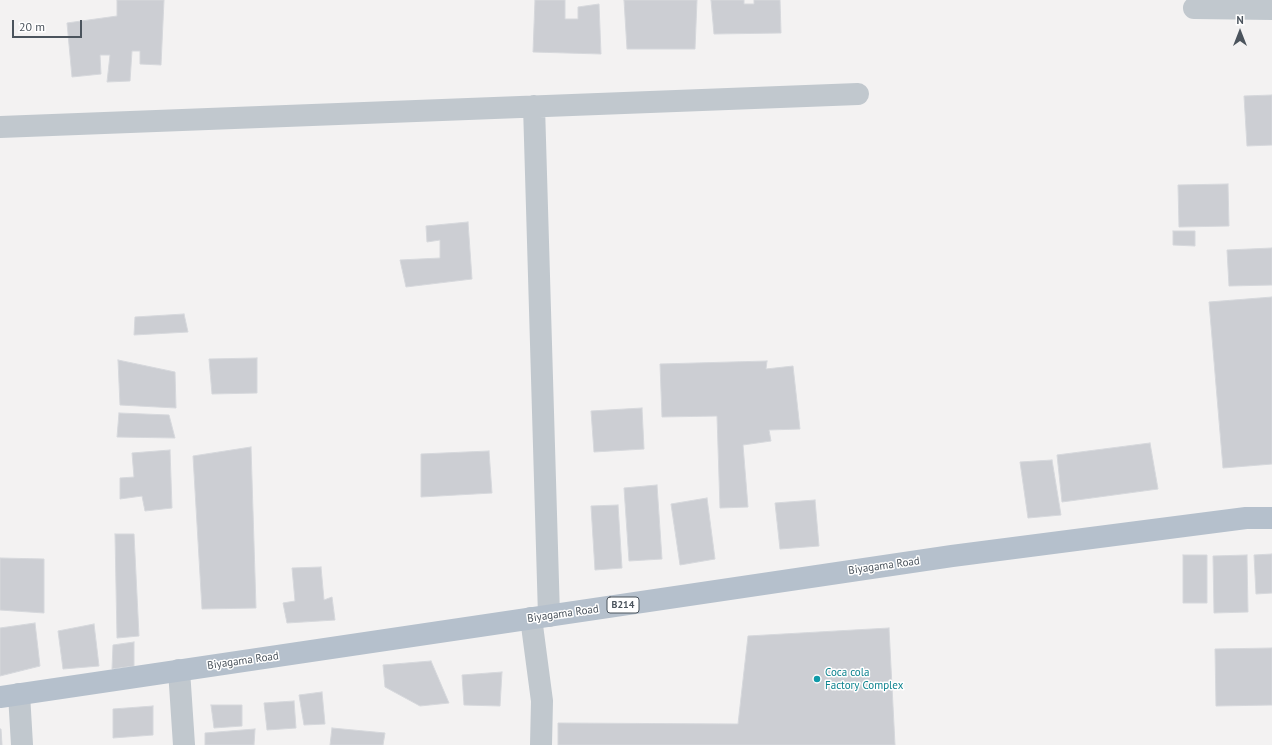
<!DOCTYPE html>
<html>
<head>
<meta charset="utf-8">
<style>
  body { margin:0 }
  #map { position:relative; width:1272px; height:745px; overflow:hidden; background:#f3f2f2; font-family:"PT Sans",sans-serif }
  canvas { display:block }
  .north { position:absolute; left:1220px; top:12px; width:40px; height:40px; -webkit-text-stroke:3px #fff; paint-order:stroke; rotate:0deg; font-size:11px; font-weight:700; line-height:16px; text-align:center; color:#4b545d }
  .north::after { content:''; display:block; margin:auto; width:14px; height:18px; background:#4b545d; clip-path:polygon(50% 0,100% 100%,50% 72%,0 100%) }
  .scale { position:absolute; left:12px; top:20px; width:70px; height:18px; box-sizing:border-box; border:2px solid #4b545d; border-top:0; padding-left:5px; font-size:12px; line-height:14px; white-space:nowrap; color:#4b545d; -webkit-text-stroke:3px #fff; paint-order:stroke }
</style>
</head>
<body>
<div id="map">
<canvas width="1272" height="745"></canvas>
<div class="north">N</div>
<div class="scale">20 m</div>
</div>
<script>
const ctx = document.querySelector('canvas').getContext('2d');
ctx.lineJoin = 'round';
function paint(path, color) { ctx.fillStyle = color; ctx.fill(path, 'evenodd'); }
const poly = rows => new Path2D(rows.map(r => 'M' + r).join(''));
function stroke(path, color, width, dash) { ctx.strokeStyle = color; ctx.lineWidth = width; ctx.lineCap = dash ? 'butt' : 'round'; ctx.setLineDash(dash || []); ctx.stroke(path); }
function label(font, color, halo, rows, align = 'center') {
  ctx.font = font + ' "PT Sans",sans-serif'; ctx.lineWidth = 3; ctx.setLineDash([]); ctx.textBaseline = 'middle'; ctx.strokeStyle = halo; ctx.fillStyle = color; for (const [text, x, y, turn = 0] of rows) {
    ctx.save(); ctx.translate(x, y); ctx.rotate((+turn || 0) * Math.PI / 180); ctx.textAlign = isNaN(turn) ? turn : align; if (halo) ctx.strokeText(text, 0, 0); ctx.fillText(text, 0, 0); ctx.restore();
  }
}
const building = poly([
  [117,0,164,0,161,65,140,64,140,51,132,51,130,81,107,82,110,55,100,55,101,74,72,77,67,23,117,16,117,0],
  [535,0,565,0,565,19,578,19,578,7,599,4,601,54,533,52,535,0],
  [624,0,697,0,695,49,627,49,624,0],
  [711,0,744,0,744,4,754,4,754,0,780,0,781,33,714,34,711,0],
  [1272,95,1272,145,1247,146,1244,96,1272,95],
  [1228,184,1229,226,1179,227,1178,185,1228,184],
  [468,222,472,279,406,287,400,260,440,258,440,240,427,242,426,226,468,222],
  [1173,231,1195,231,1195,246,1173,245,1173,231],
  [1272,248,1272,285,1229,286,1227,250,1272,248],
  [1272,297,1272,464,1223,468,1209,302,1272,297],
  [184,314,188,332,134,335,135,317,184,314],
  [257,358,257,393,212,394,209,359,257,358],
  [118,360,175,372,176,408,120,405,118,360],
  [767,361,766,369,793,366,800,429,769,430,771,441,743,445,748,507,720,508,717,416,662,417,660,364,767,361],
  [642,408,644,449,594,452,591,411,642,408],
  [119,413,169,415,175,438,117,437,119,413],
  [1150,443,1158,489,1062,502,1057,455,1150,443],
  [251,447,256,608,202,609,193,456,251,447],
  [170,450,172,508,145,511,142,496,120,499,120,478,134,477,132,453,170,450],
  [489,451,492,493,421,497,421,454,489,451],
  [1052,460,1061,515,1028,518,1020,462,1052,460],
  [657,485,662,559,629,561,624,488,657,485],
  [707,498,715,559,680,565,671,504,707,498],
  [815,500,819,546,780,549,775,503,815,500],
  [618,505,622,568,595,570,591,506,618,505],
  [115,534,134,534,139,636,117,638,115,534],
  [1272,554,1272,593,1256,594,1254,555,1272,554],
  [1183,555,1207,555,1207,603,1183,603,1183,555],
  [1247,555,1248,612,1214,613,1213,556,1247,555],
  [0,558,44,559,44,613,0,610,0,558],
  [321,567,324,600,332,597,335,620,287,623,283,603,295,601,292,568,321,567],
  [35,623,40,666,0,676,0,628,35,623],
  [94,624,99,666,63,669,58,631,94,624],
  [889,628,895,745,558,745,558,723,738,724,748,636,889,628],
  [134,642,134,666,112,669,113,645,134,642],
  [1272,648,1272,705,1216,706,1215,649,1272,648],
  [431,661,449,703,420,706,385,687,383,665,431,661],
  [502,672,500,706,464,705,462,675,502,672],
  [322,692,325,724,304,725,299,695,322,692],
  [294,701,296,728,267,730,264,703,294,701],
  [211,705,242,705,242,726,214,728,211,705],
  [153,706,153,735,113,738,113,709,153,706],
  [332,728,385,733,383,745,330,745,332,728],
  [0,729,1,729,2,745,0,745,0,729],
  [255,729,254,745,205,745,205,733,255,729]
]);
const minor = poly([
  [1194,8,1272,9],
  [534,106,549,616],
  [0,127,858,94],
  [531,618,542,701,541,745],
  [179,670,184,745],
  [19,694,22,745]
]);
const major = poly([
  [0,697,952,556,1246,518,1272,518]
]);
const markers = [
  [817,679,4,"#0f9aa8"]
];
const shields = [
  [623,605,32]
];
const shieldNames = [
  ["B214",623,605]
];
const streetNames = [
  ["Biyagama Road",884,566,-8],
  ["Biyagama Road",563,614,-8],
  ["Biyagama Road",243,661,-8]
];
const cultureNames = [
  ["Coca cola",825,673],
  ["Factory Complex",825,686]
];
paint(building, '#ccced3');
stroke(building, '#d6d8dc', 1);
stroke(minor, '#c1c8ce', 22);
stroke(major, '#b5c0cc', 22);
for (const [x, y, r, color] of markers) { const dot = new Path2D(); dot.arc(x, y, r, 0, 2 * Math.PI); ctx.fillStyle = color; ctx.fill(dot); stroke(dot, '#fff', 1.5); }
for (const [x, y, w] of shields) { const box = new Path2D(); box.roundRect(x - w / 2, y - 8, w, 16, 3); ctx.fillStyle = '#fff'; ctx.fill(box); stroke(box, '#4b545d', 1); }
label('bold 10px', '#4b545d', null, shieldNames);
label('11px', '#4b545d', '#fff', streetNames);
label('11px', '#0d838f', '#fff', cultureNames, 'left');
</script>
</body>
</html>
